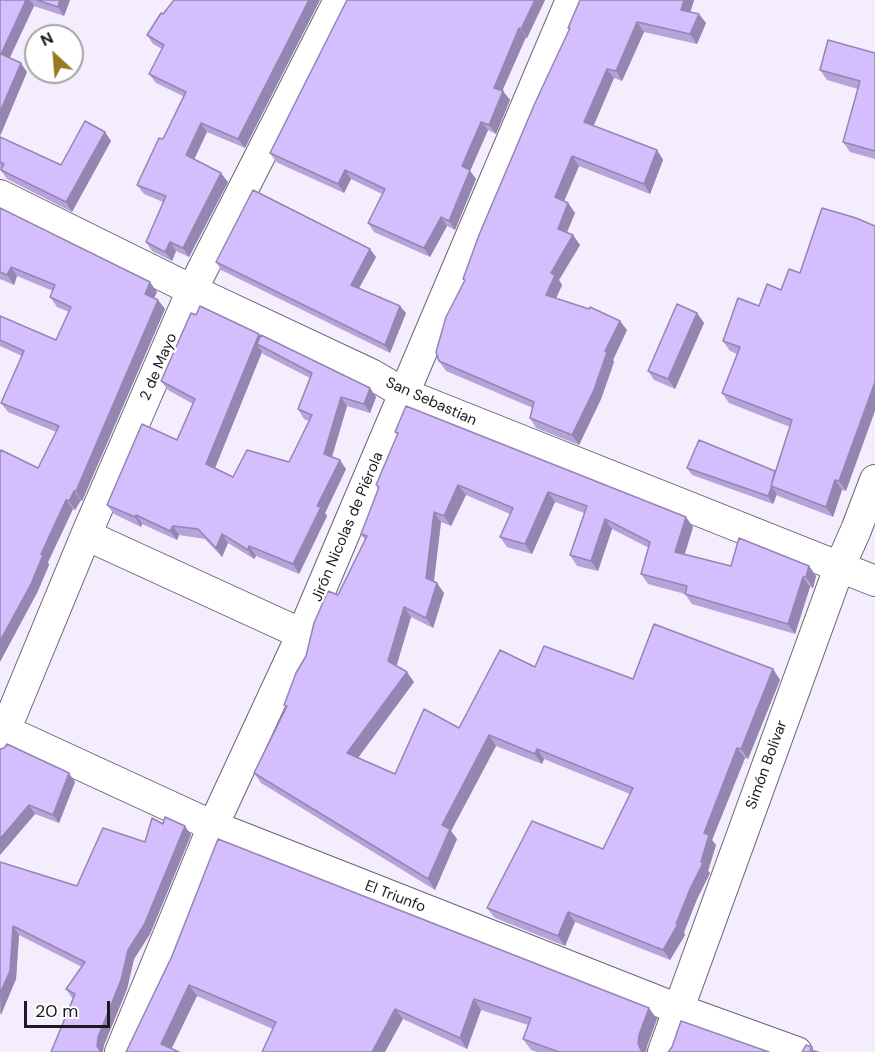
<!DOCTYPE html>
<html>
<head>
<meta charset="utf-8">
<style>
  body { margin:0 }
  #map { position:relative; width:875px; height:1052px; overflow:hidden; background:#f3edfe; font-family:"DM Sans",sans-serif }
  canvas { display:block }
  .north { position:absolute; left:24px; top:24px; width:60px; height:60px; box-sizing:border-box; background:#fff; border:2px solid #a4a3a6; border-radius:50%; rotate:334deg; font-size:16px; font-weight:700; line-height:24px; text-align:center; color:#1c1921 }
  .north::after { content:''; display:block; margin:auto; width:21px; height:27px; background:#9b7722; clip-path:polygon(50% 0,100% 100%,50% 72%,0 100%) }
  .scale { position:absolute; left:24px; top:1001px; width:86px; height:27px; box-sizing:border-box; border:3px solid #1c1921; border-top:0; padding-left:8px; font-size:18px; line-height:21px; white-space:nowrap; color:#1c1921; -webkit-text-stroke:4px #fff; paint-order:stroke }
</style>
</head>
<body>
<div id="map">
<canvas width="875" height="1052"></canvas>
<div class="north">N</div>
<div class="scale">20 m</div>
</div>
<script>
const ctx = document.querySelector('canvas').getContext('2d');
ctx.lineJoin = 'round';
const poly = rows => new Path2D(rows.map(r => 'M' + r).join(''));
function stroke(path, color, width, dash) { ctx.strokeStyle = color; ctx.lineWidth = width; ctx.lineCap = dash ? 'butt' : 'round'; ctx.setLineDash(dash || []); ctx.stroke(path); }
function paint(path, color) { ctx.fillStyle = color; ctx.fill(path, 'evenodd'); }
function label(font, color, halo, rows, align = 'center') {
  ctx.font = font + ' "DM Sans",sans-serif'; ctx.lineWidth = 5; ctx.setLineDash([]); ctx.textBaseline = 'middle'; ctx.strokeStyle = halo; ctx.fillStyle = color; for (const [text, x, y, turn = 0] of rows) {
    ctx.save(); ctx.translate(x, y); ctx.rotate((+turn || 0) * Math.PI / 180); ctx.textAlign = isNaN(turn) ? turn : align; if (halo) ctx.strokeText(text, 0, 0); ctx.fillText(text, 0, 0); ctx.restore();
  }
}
const street = poly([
  [0,195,192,290,371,374,405,394,875,581],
  [86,535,302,634],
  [0,728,213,826,678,1009,797,1052],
  [0,743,86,535,192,290,339,0],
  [120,1052,213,826,302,634,571,0],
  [663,1052,839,568,856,530,875,480]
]);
const wall = poly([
  [0,0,70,0,64,16,34,6,9,58,27,72,0,136],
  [545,0,527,38,526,37,502,91,510,100,496,134,488,130,470,171,476,179,455,230,447,226,430,257,374,232,368,223,382,194,351,179,344,193,276,162,270,153],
  [580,0,694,0,690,12,706,23,697,44,644,32,622,81,614,78,593,126,657,150,663,160,650,194,579,166,564,201,568,203,575,213,567,233,580,245,559,280,562,285,556,298,627,330,613,360,614,362,601,399,579,445,536,428,530,418,533,408,446,371,439,361,465,281,463,279,569,29,568,28],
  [163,14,245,148,207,132,194,159,228,182,189,257,176,251,172,261,152,251,146,242,163,202,144,194,137,185,163,139,183,96,156,83,149,74,162,49,153,44,147,35],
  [875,53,875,159,850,152,843,142,858,89,827,80,820,70],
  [105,132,111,141,72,212,7,179,0,169,0,137,61,165],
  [0,208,157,292,154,298,158,300,165,309,82,501,81,500,75,510,73,509,48,562,49,565,37,593,38,468,56,432,8,412,1,403,22,356,0,346,0,316,56,340,69,312,57,307,50,297,53,291,17,276,14,285,0,279],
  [376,257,359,288,406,313,390,353,221,270,216,262],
  [800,273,846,491,842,490,833,517,778,496,777,494,773,504,692,475,687,468,775,471,790,427,729,403,722,393,737,354,730,351,723,341,759,306,781,290],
  [697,313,704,323,675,389,654,380,648,371],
  [260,336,370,388,376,397,370,413,347,406,332,457,346,469,325,513,327,516,299,574,256,556,254,559,228,543,222,557,205,539,179,535,177,540,142,524,141,527,114,514,107,505,177,440,193,404,168,390,161,381],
  [262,352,263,354,310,378,298,409,304,419,309,421,289,462,233,477,215,468],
  [395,432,693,527,685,554,731,566,809,566,816,576,813,588,810,587,795,634,692,604,685,594,648,584,641,574,649,548,612,529,598,571,577,566,570,555,584,513,555,502,532,554,507,547,500,537,510,514,466,495,451,526,441,522,434,581,444,593,433,628,411,617,396,666,414,682,358,758,395,774,459,728,535,667,633,679,773,669,780,680,748,759,745,758,712,840,716,845,708,871,710,873,697,899,684,932,685,935,670,960,575,922,565,946,495,918,487,908,603,849,630,794,544,759,542,764,496,746,451,831,457,839,435,890,261,783,254,773,286,708,284,705,306,656,338,595,365,540,361,534,378,489,376,485,398,435],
  [0,749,75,782,59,823,35,814,0,855],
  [163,824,191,835,150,934,134,959,127,989,104,1045,66,989,82,967,19,935,16,979,0,1015,0,862,77,886,145,842],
  [172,956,657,1019,647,1046,646,1052,537,1052,531,1050,523,1039,528,1025,481,1010,467,1049,403,1019,273,1029,197,996,126,1052]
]);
const shadedWall = poly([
  [26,0,30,0,34,6,7,64,1,54],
  [60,0,70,0,64,16,58,7],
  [309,0,320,0,245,148,238,139],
  [535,0,545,0,527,38,521,29],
  [684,0,694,0,688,20,681,10],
  [699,14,706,23,697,44,690,34],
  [637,22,644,32,622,81,616,71],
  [519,28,526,37,500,96,494,88],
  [21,63,27,72,0,136,0,112],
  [607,69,614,78,591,132,584,122],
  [503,91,510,100,496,134,489,125],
  [481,122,488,130,470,171,476,179,455,230,449,221,462,166],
  [201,123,207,132,192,164,186,155],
  [105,132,111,141,72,212,66,202],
  [657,150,663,160,650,194,644,184],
  [572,156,579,166,562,206,555,197],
  [345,170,351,179,344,193,338,184],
  [221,173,228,182,189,257,183,248],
  [568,203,575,213,564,238,558,229],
  [441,217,447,226,430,257,424,248],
  [573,235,580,245,559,280,562,285,553,305,546,295,551,273],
  [170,242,176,251,172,261,165,252],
  [370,249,376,257,357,292,351,285],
  [11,267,17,276,14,285,7,275],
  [150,282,157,292,151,304,145,294],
  [158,300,165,309,82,501,76,491],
  [400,306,406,313,390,353,385,345],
  [697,313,704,323,675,389,668,379],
  [620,321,627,330,613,360,614,362,601,399,579,445,572,435,605,351],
  [259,334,265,343,257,344,262,352,213,473,206,464],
  [875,382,875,411,846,491,839,481],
  [370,388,376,397,370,413,364,404],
  [341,397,347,406,330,463,324,454],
  [340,460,346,469,325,513,327,516,299,574,293,564,317,506],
  [835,480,842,490,833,517,826,507],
  [458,485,466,495,451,526,444,516],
  [772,487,777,494,773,504,768,496],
  [74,491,81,500,75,510,69,501],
  [548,492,555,502,532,554,525,544],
  [66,500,73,509,48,562,49,565,37,593,0,662,0,641],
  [434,512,441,522,433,588,426,578],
  [136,515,142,524,141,527,135,517],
  [686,517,693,527,682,562,675,552],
  [605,519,612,529,598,571,591,561],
  [173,526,179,535,177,540,170,531],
  [222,534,228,543,222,557,216,548],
  [249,546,256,556,254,559,248,550],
  [809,566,816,576,813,588,806,577],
  [803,577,810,587,795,634,788,624],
  [437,583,444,593,433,628,426,618],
  [404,607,411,617,395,671,388,661],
  [773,669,780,680,748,759,741,749],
  [407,672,414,682,354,763,347,753],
  [489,735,496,746,451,831,457,839,435,890,428,879,442,825],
  [737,748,745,758,712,840,716,845,708,871,710,873,697,899,684,932,685,935,670,960,663,950,676,924,704,833],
  [537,749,544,759,542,764,535,754],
  [69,773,75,782,59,823,53,815],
  [29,805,35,814,0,855,0,839],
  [185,826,191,835,150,934,134,959,127,989,104,1045,103,1052,101,1052,97,1046,98,1037,128,950],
  [568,912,575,922,565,946,558,936],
  [13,926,19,935,16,979,1,1015,0,993],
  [189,985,197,996,170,1052,161,1044],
  [474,999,481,1010,467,1049,460,1038],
  [649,1008,657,1019,647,1046,646,1052,642,1052,638,1044,639,1035],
  [395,1009,403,1019,385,1052,372,1052]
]);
const building = poly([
  [0,0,26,0,1,54,21,63,0,112,0,0],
  [37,0,60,0,58,7,37,0],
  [174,0,309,0,238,139,201,123,186,155,221,173,183,248,170,242,165,252,146,242,166,196,137,185,159,138,163,139,186,92,149,74,164,45,147,35,161,13,163,14,174,0],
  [347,0,535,0,521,29,519,28,494,88,503,91,489,125,481,122,462,166,470,170,449,221,441,217,424,248,368,223,385,189,345,170,338,184,270,153,347,0],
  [580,0,684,0,681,10,699,14,690,34,637,22,616,71,607,69,584,122,657,150,644,184,572,156,555,197,568,203,558,229,573,235,551,273,555,275,546,295,589,309,590,307,620,321,605,351,607,352,594,390,572,435,530,418,534,402,439,361,436,352,446,317,465,280,463,279,479,235,535,103,570,28,568,28,580,0],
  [828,40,875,53,875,151,843,142,860,81,820,70,828,40],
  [85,121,105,132,66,202,1,170,4,164,0,162,0,137,61,165,85,121],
  [253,190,370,249,351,285,400,306,385,345,216,262,253,190],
  [0,208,150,282,145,294,158,300,76,491,74,491,69,501,66,500,41,554,43,555,31,584,0,641,0,452,1,450,38,468,59,426,1,403,24,351,0,340,0,316,56,340,71,307,50,297,55,285,11,267,7,275,0,272,0,208],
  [822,208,856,218,875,226,875,382,839,481,835,480,826,507,771,486,792,420,722,393,740,347,723,341,738,298,759,306,767,284,781,290,789,269,800,273,822,208],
  [677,304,697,313,668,379,648,371,677,304],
  [200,306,259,334,206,464,233,477,247,450,289,462,312,415,298,409,312,373,257,344,261,335,370,388,364,404,341,397,324,454,340,460,317,506,321,507,293,564,249,546,248,550,222,534,216,548,198,529,173,526,170,531,136,515,135,517,107,505,142,424,177,440,195,399,161,381,191,313,196,315,200,306],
  [406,406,686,517,675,552,731,566,739,538,809,566,806,577,803,577,788,624,685,594,687,586,641,574,650,542,605,519,591,561,570,555,587,506,548,492,525,544,500,537,513,508,458,485,444,516,434,512,426,578,437,583,426,618,404,607,388,661,407,672,347,753,395,774,424,709,459,728,500,650,535,667,544,646,633,679,654,624,773,669,741,749,737,748,704,833,709,835,701,862,703,863,690,889,676,924,678,924,663,950,568,912,558,936,487,908,532,821,603,849,633,788,537,749,535,754,489,735,442,825,450,829,428,879,254,773,287,706,284,705,296,673,306,656,314,623,328,591,338,595,367,536,361,534,379,487,376,485,398,433,395,432,406,406],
  [699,440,775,471,771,486,772,486,768,496,687,468,699,440],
  [7,744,69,773,53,815,29,805,0,839,0,749,4,748,7,744],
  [165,817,185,826,144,925,128,950,121,980,98,1037,97,1046,101,1052,51,1052,75,994,66,989,85,962,13,926,10,971,0,993,0,862,77,886,103,828,145,842,152,818,163,824,165,817],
  [218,839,649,1008,639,1035,638,1044,642,1052,559,1052,523,1039,531,1018,474,999,460,1038,395,1009,372,1052,262,1052,276,1022,189,985,161,1044,179,1052,126,1052,172,956,218,839],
  [681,1021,769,1052,668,1052,672,1047,681,1021],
  [806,1045,812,1047,810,1050,818,1052,802,1052,806,1045]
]);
const streetNames = [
  ["2 de Mayo",159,367,-67],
  ["San Sebastian",431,402,24],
  ["Jirón Nicolas de Piérola",348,527,-67],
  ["Simón Bolivar",767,765,-70],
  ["El Triunfo",395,897,21]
];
stroke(street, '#6a6476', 32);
stroke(street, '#fff', 30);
paint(wall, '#b6a3da');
paint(shadedWall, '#9485b1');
paint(building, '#d4befd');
stroke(building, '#9485b1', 1.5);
label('15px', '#1c1921', '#fff', streetNames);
</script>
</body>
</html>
